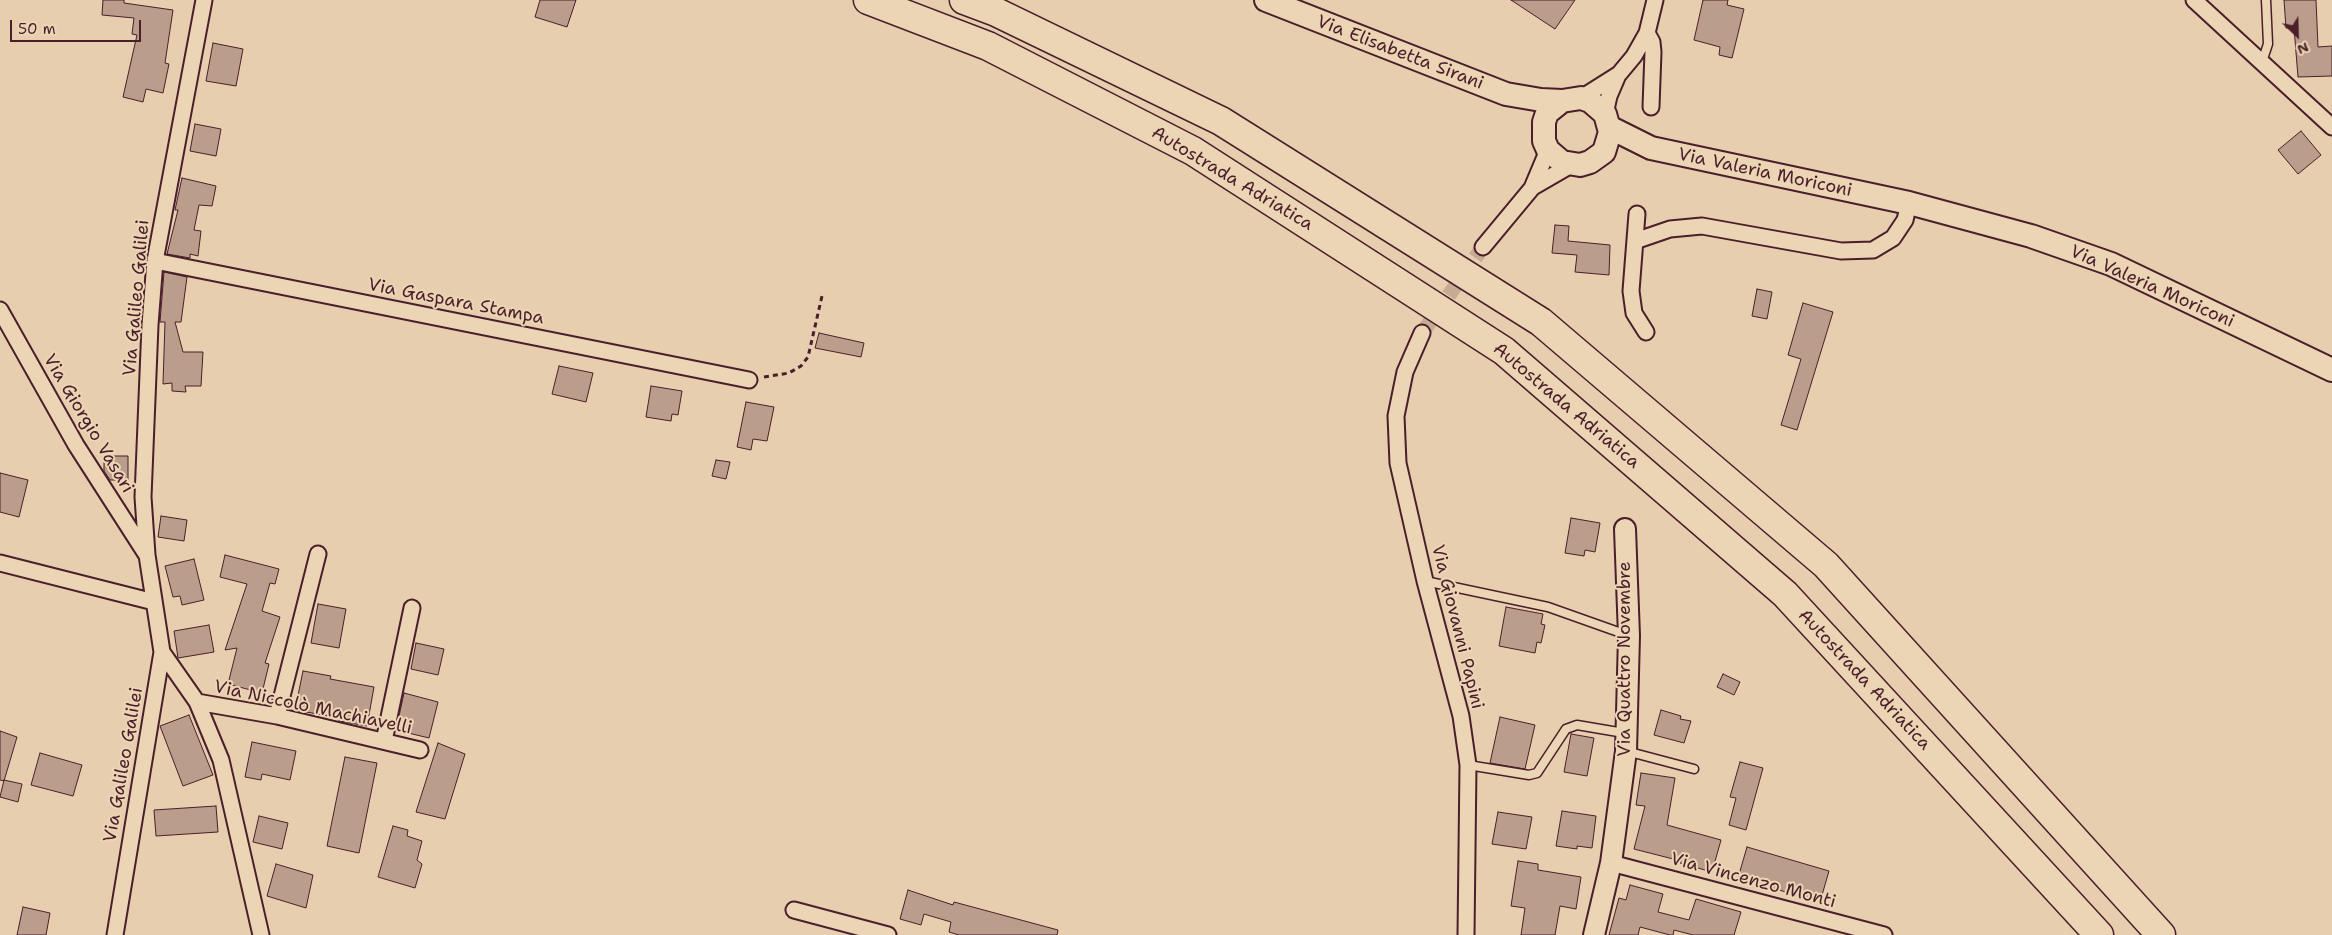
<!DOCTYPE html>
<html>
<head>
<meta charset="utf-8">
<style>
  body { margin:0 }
  #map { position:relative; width:2332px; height:935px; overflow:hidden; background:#e6ceaf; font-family:"Shantell Sans",sans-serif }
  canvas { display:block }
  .north { position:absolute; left:2272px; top:10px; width:50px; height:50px; -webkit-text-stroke:4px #ecd5b4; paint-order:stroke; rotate:156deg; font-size:14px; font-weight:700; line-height:20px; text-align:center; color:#4a1f2b }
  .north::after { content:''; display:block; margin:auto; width:18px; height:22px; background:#4a1f2b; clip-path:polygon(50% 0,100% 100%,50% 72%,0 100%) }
  .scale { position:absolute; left:10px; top:20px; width:131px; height:22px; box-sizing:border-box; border:2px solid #4a1f2b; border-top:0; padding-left:6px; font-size:15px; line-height:18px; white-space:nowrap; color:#4a1f2b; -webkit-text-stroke:4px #ecd5b4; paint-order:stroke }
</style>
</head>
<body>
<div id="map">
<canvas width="2332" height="935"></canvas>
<div class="north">N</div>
<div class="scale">50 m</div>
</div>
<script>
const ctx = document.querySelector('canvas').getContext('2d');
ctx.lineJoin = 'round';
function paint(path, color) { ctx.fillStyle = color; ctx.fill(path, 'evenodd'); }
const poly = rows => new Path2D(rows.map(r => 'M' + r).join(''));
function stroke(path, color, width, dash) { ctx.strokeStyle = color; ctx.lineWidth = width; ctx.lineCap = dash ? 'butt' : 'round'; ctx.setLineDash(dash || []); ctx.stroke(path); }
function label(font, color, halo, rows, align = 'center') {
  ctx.font = font + ' "Shantell Sans",sans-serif'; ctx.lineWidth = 4; ctx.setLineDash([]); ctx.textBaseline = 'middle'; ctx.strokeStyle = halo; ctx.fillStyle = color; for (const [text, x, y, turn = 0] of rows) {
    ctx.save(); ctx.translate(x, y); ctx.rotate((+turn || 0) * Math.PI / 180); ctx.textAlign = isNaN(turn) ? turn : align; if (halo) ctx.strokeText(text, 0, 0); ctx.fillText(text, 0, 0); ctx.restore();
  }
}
const building = poly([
  [103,0,124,0,124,3,173,10,165,63,169,64,163,93,146,89,143,102,123,97,137,35,132,34,134,18,102,15,103,0],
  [540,0,576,0,567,27,535,17,540,0],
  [1511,0,1575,0,1555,29,1511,0],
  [1703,0,1728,0,1727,5,1744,9,1732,58,1719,55,1720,47,1694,40,1703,0],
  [2284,0,2316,0,2318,47,2332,46,2332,76,2298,77,2294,28,2286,28,2284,0],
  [213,43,243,49,236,86,206,81,213,43],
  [195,124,221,129,216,156,190,151,195,124],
  [2301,131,2321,155,2298,174,2278,150,2301,131],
  [182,178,216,186,212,206,199,205,194,230,201,231,198,256,190,254,190,258,167,254,178,210,175,210,182,178],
  [1555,225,1569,226,1568,241,1610,245,1609,275,1575,272,1577,255,1552,253,1555,225],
  [164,272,187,277,181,322,175,322,183,352,203,352,201,386,185,386,186,392,172,391,172,383,163,384,165,322,160,322,164,272],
  [1757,289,1772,292,1767,319,1752,316,1757,289],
  [1803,303,1833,312,1797,430,1781,425,1801,359,1788,355,1803,303],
  [819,333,864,343,861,357,815,348,819,333],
  [559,366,593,373,586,402,552,394,559,366],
  [651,386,682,391,678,415,672,414,671,421,646,417,651,386],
  [746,402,774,407,767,441,753,439,751,450,737,447,746,402],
  [104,456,128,456,128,480,110,480,104,471,104,456],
  [716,460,730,462,726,479,712,476,716,460],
  [0,473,28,480,19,517,0,512,0,473],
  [161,516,187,520,184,541,158,537,161,516],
  [1571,518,1600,523,1595,552,1585,550,1584,556,1565,553,1571,518],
  [225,555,279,569,275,584,270,583,262,611,280,617,265,663,269,664,262,693,228,684,237,648,225,650,247,584,220,577,225,555],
  [194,559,204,600,182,605,180,596,173,597,165,566,194,559],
  [318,604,346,609,339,648,311,643,318,604],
  [1506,607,1543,614,1541,624,1545,625,1541,643,1537,642,1535,653,1499,646,1506,607],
  [209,625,214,652,178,658,174,631,209,625],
  [416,643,444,649,438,675,411,669,416,643],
  [303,671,331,676,330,679,374,687,367,726,339,721,340,718,295,710,303,671],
  [1723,674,1740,682,1734,695,1717,687,1723,674],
  [404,693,438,702,429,738,396,730,404,693],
  [1661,710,1681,716,1680,719,1691,721,1684,743,1654,735,1661,710],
  [189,715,213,775,183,786,160,726,189,715],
  [1500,717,1535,725,1525,769,1490,763,1500,717],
  [0,731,17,737,4,781,0,780,0,731],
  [1571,734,1594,738,1587,776,1564,772,1571,734],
  [252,742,296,751,290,780,262,774,261,780,245,777,252,742],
  [438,743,465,754,445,819,416,812,438,743],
  [40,753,82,765,73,796,31,785,40,753],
  [345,757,377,763,359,853,327,846,345,757],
  [1740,762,1763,768,1746,830,1729,825,1736,798,1730,797,1740,762],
  [1641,773,1675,778,1667,825,1721,840,1712,872,1680,863,1681,861,1634,849,1645,806,1636,805,1641,773],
  [4,780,22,784,18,802,0,797,4,780],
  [216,806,218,832,156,836,154,810,216,806],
  [1562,811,1596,816,1592,848,1577,846,1577,849,1556,846,1562,811],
  [1498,812,1532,817,1526,849,1492,844,1498,812],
  [259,816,288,823,282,849,253,842,259,816],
  [393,826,408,830,407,836,422,841,417,860,422,864,415,888,378,877,393,826],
  [1747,847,1829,871,1820,902,1738,878,1747,847],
  [1518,861,1538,864,1538,870,1581,877,1576,909,1560,906,1555,935,1521,935,1525,908,1511,906,1518,861],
  [276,864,313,875,306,908,267,896,276,864],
  [1630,885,1663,894,1658,912,1689,920,1696,899,1741,912,1734,935,1693,935,1674,930,1673,935,1670,935,1640,927,1638,935,1609,935,1619,898,1626,900,1630,885],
  [908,890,953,905,954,902,1058,930,1057,935,959,935,949,932,951,922,924,914,921,925,900,919,908,890],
  [23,907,50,913,46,935,17,935,23,907]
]);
const minorTunnel = poly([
  [1422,333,1483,247]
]);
const path = poly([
  [764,377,789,373,801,366,808,357,822,296]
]);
const service = poly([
  [2262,62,2268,44,2266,0],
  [1425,581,1548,607,1627,635],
  [1626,751,1694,769],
  [1468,765,1529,775,1537,773,1566,729,1577,725,1624,733]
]);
const minor = poly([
  [2194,0,2332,127],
  [1647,33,1652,42,1653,52,1651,107],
  [1581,98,1619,74,1634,56,1647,33,1655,0],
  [1605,114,1609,96,1618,75],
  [1533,187,1571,165],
  [1637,214,1631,291,1634,313,1646,332],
  [1635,241,1670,229,1702,226,1841,251,1873,250,1893,238,1905,220,1909,203],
  [1483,247,1532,188,1548,150],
  [155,261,749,380],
  [0,310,76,445,146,554],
  [1422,333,1405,372,1396,416,1398,463,1425,581,1461,716,1468,765,1466,935],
  [0,563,154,602],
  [162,652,197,702,221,760,261,935],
  [197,702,277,716,420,750],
  [277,716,318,554],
  [384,741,412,608],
  [1611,863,1884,935],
  [794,910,888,935],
  [115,935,162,652,147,555,143,497,150,325,155,261,204,0]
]);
const tertiary = poly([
  [1594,935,1611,863,1626,751,1629,636,1625,529]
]);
const secondary = poly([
  [1266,0,1506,94,1541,100,1562,101,1581,98,1590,101,1605,114,1610,132,1604,152,1590,162,1580,165,1562,162,1548,150,1544,141,1544,122,1547,113,1562,101],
  [1609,127,1651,148,1909,203,2031,236,2111,264,2332,370]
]);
const motorway = poly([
  [868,0,988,46,1193,151,1504,351,1785,594,2099,935],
  [964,0,996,12,1221,121,1541,322,1826,565,2161,935]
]);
const streetNames = [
  ["Via Elisabetta Sirani",1400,53,21],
  ["Via Valeria Moriconi",1765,173,12],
  ["Autostrada Adriatica",1232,179,31],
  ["Via Valeria Moriconi",2152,287,24],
  ["Via Galileo Galilei",137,298,-85],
  ["Via Gaspara Stampa",456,302,11],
  ["Autostrada Adriatica",1566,406,40],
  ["Via Giorgio Vasari",88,424,59],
  ["Via Giovanni Papini",1457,627,76],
  ["Via Quattro Novembre",1625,659,-90],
  ["Autostrada Adriatica",1864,680,47],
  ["Via Niccolò Machiavelli",313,708,12],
  ["Via Galileo Galilei",124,765,-80],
  ["Via Vincenzo Monti",1753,881,15]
];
paint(building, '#ba9d8a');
stroke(building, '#4a1f2b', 1);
stroke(minorTunnel, '#c7ab95', 15, [15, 8]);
stroke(service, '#4a1f2b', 11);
stroke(minor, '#4a1f2b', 19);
stroke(tertiary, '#4a1f2b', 24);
stroke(secondary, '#4a1f2b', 26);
stroke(motorway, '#4a1f2b', 31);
stroke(path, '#4a1f2b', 3, [5, 4]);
stroke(service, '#ecd5b4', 8);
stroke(minor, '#ecd5b4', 15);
stroke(tertiary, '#ecd5b4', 20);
stroke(secondary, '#ecd5b4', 22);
stroke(motorway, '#ecd5b4', 28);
label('18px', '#4a1f2b', '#ecd5b4', streetNames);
</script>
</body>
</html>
